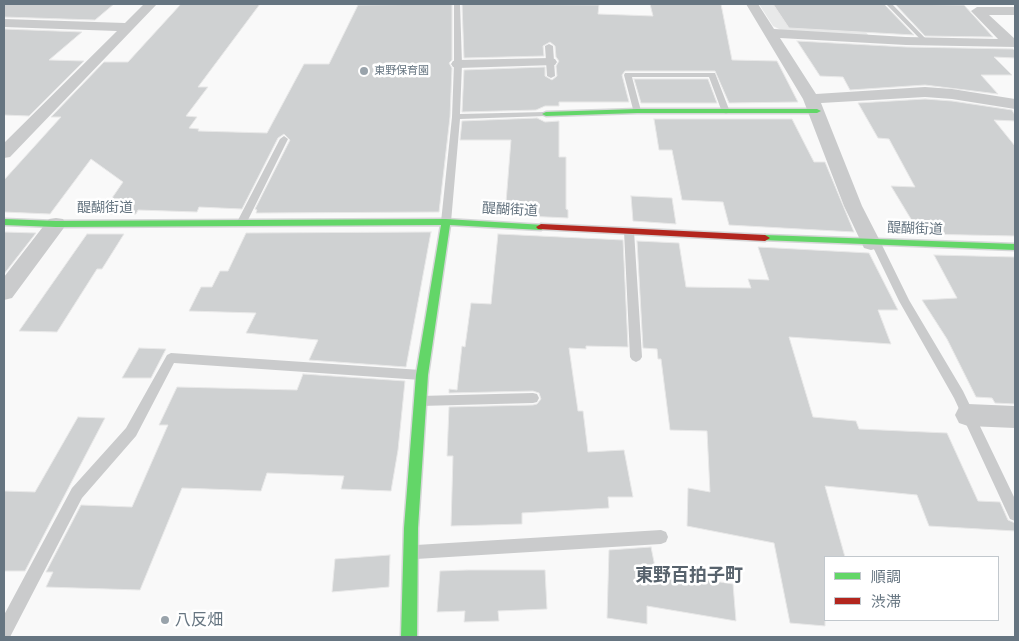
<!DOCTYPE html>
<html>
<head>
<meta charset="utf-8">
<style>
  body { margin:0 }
  #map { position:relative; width:1019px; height:641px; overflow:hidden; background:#f9f9f9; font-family:"PT Sans","Noto Sans JP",sans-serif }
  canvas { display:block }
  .frame { position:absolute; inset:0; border:5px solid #667581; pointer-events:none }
  .legend { position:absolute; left:824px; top:556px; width:175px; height:65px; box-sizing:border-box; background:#fff; border:1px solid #c2c8cd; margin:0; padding:6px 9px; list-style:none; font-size:15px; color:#667581 }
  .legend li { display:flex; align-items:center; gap:10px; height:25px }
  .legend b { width:25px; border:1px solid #c2c8cd }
</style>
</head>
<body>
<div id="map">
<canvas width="1019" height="641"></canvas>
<div class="frame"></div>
<ul class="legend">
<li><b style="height:6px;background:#63d668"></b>順調</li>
<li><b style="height:6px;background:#b3261e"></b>渋滞</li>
</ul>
</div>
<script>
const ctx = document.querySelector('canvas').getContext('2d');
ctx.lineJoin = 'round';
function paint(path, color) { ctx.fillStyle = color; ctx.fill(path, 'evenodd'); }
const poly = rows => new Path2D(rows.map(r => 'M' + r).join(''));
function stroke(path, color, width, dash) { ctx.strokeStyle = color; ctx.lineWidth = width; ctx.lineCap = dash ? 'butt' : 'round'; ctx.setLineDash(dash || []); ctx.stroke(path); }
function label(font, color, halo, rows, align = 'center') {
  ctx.font = font + ' "PT Sans","Noto Sans JP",sans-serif'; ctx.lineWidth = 5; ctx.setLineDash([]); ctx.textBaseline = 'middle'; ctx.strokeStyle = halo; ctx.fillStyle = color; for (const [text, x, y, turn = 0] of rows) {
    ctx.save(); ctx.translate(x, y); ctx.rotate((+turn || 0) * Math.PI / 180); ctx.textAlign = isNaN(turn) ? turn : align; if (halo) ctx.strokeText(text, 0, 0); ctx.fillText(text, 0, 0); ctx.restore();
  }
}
const built = poly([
  [759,4,843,4,869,36,781,30,773,26]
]);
const building = poly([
  [4,4,114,4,95,20,4,17,4,4],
  [181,4,260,4,198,87,208,87,186,116,197,117,189,128,199,129,198,131,267,133,304,64,329,64,358,5,452,4,452,60,449,63,452,68,450,117,439,212,256,213,257,210,255,209,290,140,284,134,278,138,242,209,199,207,197,212,138,210,136,214,101,214,123,182,91,159,50,214,4,212,4,180,61,117,51,117,104,62,128,62,181,4],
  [462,4,599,5,598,14,653,16,650,4,721,4,732,60,777,61,798,102,729,103,715,71,625,71,622,75,629,102,559,102,559,106,545,106,536,110,462,112,464,70,545,67,545,76,552,80,557,76,556,66,559,61,556,57,555,46,550,42,543,46,544,56,464,58,462,4],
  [773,4,884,4,914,35,789,28,773,4],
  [895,4,964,5,993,37,925,36,895,4],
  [4,29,82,32,49,60,84,61,29,116,4,115,4,29],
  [797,41,906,47,1013,49,1015,51,1015,58,994,57,1012,75,981,75,998,94,925,85,850,90,843,77,820,76,797,41],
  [634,79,708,79,717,103,641,103,634,79],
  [925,99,952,101,1012,110,1015,115,1015,121,994,120,1015,146,1015,236,920,234,891,186,915,187,889,139,878,138,858,103,925,99],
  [537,118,545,122,559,121,559,157,566,157,566,209,568,210,568,218,505,215,511,140,460,140,462,121,537,118],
  [654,119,792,119,814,162,825,162,854,232,729,225,723,202,682,200,672,150,659,150,654,119],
  [631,196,672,198,676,224,633,221,631,196],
  [4,232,36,233,4,274,4,232],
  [431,232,406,367,309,360,318,340,246,333,256,313,189,311,201,287,212,287,220,271,228,271,246,233,431,232],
  [87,234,124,234,102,269,97,269,57,332,19,331,87,234],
  [498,234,623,240,628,347,586,346,586,349,569,348,578,411,583,411,588,452,624,450,633,497,608,497,609,508,522,513,522,524,451,526,453,456,447,456,449,407,533,405,537,404,541,399,539,393,533,391,449,393,449,389,457,390,462,346,465,347,471,303,491,304,498,234],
  [637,241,679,243,686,287,751,288,748,279,769,280,758,247,869,253,898,310,878,310,891,344,789,337,813,417,856,421,859,429,947,433,978,501,1000,502,1008,520,1015,523,1015,531,929,526,917,495,825,486,845,557,825,557,825,626,790,623,774,543,687,526,688,488,710,492,707,431,670,430,661,359,658,359,657,349,643,348,637,241],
  [934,255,1015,257,1015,404,995,403,992,398,976,397,947,339,922,300,957,298,934,255],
  [139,348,166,349,151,378,122,378,139,348],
  [303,374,405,381,398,450,391,491,341,489,344,476,267,473,261,491,182,488,140,590,46,587,53,572,46,572,81,505,132,507,168,425,159,425,177,387,297,390,303,374],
  [78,417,105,418,25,571,4,571,4,491,35,492,78,417],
  [651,547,656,572,733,584,736,621,647,606,647,624,607,618,609,550,651,547],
  [390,555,389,587,332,592,335,559,390,555],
  [467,570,545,570,547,609,498,611,499,621,464,622,465,611,437,612,440,571,467,570]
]);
const lane = poly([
  [454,4,460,4,462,64,460,114,546,112,550,114,546,116,460,119,451,222,446,225,441,222,452,117,454,64,454,4],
  [886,4,892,4,927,40,927,42,923,42,886,4],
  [549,44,553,46,555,76,551,78,547,76,545,46,549,44],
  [625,73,715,73,730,112,726,114,722,112,709,77,632,77,641,111,634,113,624,75,625,73],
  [284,136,288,139,247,222,245,224,239,224,237,222,280,139,284,136],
  [629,228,634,231,642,357,640,360,636,362,632,360,630,357,624,231,629,228],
  [876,240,881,243,909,300,963,391,1015,499,1015,521,1010,519,954,398,899,301,871,243,876,240],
  [171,353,421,370,425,371,427,375,425,379,421,380,174,363,136,436,82,498,10,637,4,637,4,615,72,488,126,428,167,355,171,353],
  [533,393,537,394,539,398,537,402,533,403,420,406,416,405,414,401,416,397,420,396,533,393],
  [661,530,666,532,668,537,666,542,661,544,416,559,411,557,409,552,411,547,416,545,661,530]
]);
const street = poly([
  [144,4,157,4,10,157,4,158,4,143,117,31,4,27,4,19,125,23,144,4],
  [746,4,758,4,774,29,906,37,998,39,971,11,977,7,1015,7,1015,15,989,15,1015,39,1015,47,906,45,780,38,816,94,925,87,952,89,1015,99,1015,109,952,99,925,97,821,103,862,206,881,243,878,248,871,250,864,248,844,206,803,99,746,4],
  [550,58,555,59,557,62,555,65,458,68,453,67,451,64,453,61,458,60,550,58],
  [56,218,63,219,66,224,63,229,12,298,4,300,4,277,49,219,56,218],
  [968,404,1015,406,1015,428,968,426,959,423,955,415,959,407,968,404]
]);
const fast = poly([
  [637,109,817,109,821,111,817,113,637,113,546,116,542,114,546,112,637,109],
  [4,219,56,221,446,219,544,225,546,227,541,230,450,225,428,375,418,528,417,637,401,637,404,528,416,375,441,225,56,227,4,225,4,219],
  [765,235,1015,244,1015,250,761,240,760,238,765,235]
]);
const jam = poly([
  [541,224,765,235,770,238,765,241,538,229,536,227,541,224]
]);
const markers = [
  [364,71,5,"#99a3ab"],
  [165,620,5,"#99a3ab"]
];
const farPoinames = [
  ["東野保育園",374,71]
];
const streetNames = [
  ["醍醐街道",105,208],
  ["醍醐街道",510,210,3],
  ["醍醐街道",915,229,2]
];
const nearPoinames = [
  ["八反畑",175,620]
];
const nearNeighbourhoodnames = [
  ["東野百拍子町",689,576]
];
paint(built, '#e8e9e9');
paint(building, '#cfd1d2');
stroke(building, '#e8e8e8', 1);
stroke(fast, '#d5d6d7', 3);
stroke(jam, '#d5d6d7', 3);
paint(lane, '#cacbcc');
paint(street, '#cacbcc');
paint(fast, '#63d668');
paint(jam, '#b3261e');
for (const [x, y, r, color] of markers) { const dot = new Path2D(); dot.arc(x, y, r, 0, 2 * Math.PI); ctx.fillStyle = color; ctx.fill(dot); stroke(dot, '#fff', 2); }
label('11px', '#667581', '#fff', farPoinames, 'left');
label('14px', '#667581', '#fff', streetNames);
label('16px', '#667581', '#fff', nearPoinames, 'left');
label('bold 18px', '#58636d', '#fff', nearNeighbourhoodnames);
</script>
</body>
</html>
